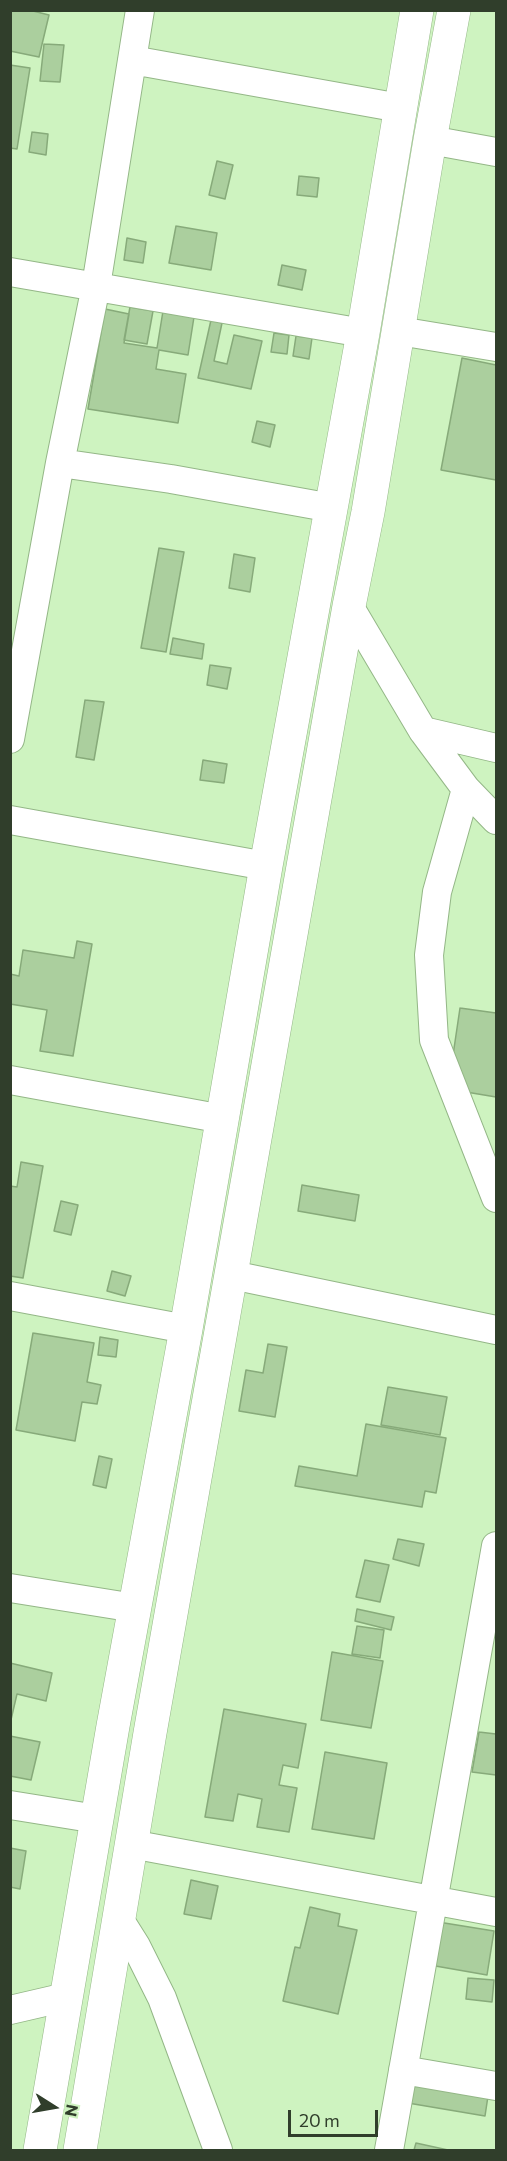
<!DOCTYPE html>
<html>
<head>
<meta charset="utf-8">
<style>
  body { margin:0 }
  #map { position:relative; width:507px; height:2161px; overflow:hidden; background:#cef3c0; font-family:Commissioner,sans-serif }
  canvas { display:block }
  .frame { position:absolute; inset:0; border:12px solid #303e2b; pointer-events:none }
  .north { position:absolute; left:24px; top:2077px; width:60px; height:60px; -webkit-text-stroke:4px #cef3c0; paint-order:stroke; rotate:101deg; font-size:16px; font-weight:700; line-height:24px; text-align:center; color:#303e2b }
  .north::after { content:''; display:block; margin:auto; width:21px; height:27px; background:#303e2b; clip-path:polygon(50% 0,100% 100%,50% 72%,0 100%) }
  .scale { position:absolute; left:288px; top:2110px; width:90px; height:27px; box-sizing:border-box; border:3px solid #303e2b; border-top:0; padding-left:8px; font-size:18px; line-height:21px; white-space:nowrap; color:#303e2b; -webkit-text-stroke:4px #cef3c0; paint-order:stroke }
</style>
</head>
<body>
<div id="map">
<canvas width="507" height="2161"></canvas>
<div class="frame"></div>
<div class="north">N</div>
<div class="scale">20 m</div>
</div>
<script>
const ctx = document.querySelector('canvas').getContext('2d');
ctx.lineJoin = 'round';
function paint(path, color) { ctx.fillStyle = color; ctx.fill(path, 'evenodd'); }
const poly = rows => new Path2D(rows.map(r => 'M' + r).join(''));
function stroke(path, color, width, dash) { ctx.strokeStyle = color; ctx.lineWidth = width; ctx.lineCap = dash ? 'butt' : 'round'; ctx.setLineDash(dash || []); ctx.stroke(path); }
const building = poly([
  [10,10,29,10,49,15,39,57,10,51,10,10],
  [44,44,64,45,60,82,40,81,44,44],
  [10,65,30,68,17,149,10,148,10,65],
  [32,132,48,134,46,155,29,152,32,132],
  [217,161,233,165,225,199,209,195,217,161],
  [299,176,319,178,317,197,297,195,299,176],
  [176,226,217,233,211,270,169,263,176,226],
  [127,238,146,242,143,263,124,260,127,238],
  [282,265,306,270,302,290,278,285,282,265],
  [130,307,153,311,147,344,124,340,130,307],
  [105,309,129,314,124,343,157,348,163,311,194,317,188,355,159,350,156,369,186,374,178,423,88,409,105,309],
  [211,320,222,323,214,361,227,364,234,335,262,341,251,389,198,378,211,320],
  [274,333,289,335,287,354,271,352,274,333],
  [296,336,312,338,309,359,293,356,296,336],
  [462,358,496,365,496,480,441,470,462,358],
  [257,421,275,425,270,447,252,442,257,421],
  [159,548,184,552,166,652,141,648,159,548],
  [234,554,255,558,250,592,229,588,234,554],
  [173,638,204,644,202,659,170,654,173,638],
  [210,665,231,668,227,689,207,685,210,665],
  [85,700,104,702,94,760,76,757,85,700],
  [203,760,227,764,224,783,200,780,203,760],
  [77,941,92,944,73,1056,40,1051,47,1010,10,1004,10,974,19,976,23,950,74,958,77,941],
  [460,1008,496,1013,496,1097,448,1089,460,1008],
  [21,1162,43,1166,23,1278,10,1276,10,1186,17,1187,21,1162],
  [302,1185,359,1195,355,1221,298,1211,302,1185],
  [61,1201,78,1205,71,1235,54,1231,61,1201],
  [112,1271,131,1276,125,1296,107,1291,112,1271],
  [33,1333,94,1343,87,1382,101,1385,97,1404,82,1402,75,1441,16,1430,33,1333],
  [100,1337,118,1340,116,1357,98,1355,100,1337],
  [268,1344,287,1347,275,1417,239,1411,246,1370,263,1373,268,1344],
  [388,1387,447,1397,440,1435,381,1425,388,1387],
  [366,1424,446,1438,436,1493,425,1491,422,1507,295,1486,299,1466,357,1476,366,1424],
  [99,1456,112,1459,106,1488,93,1485,99,1456],
  [398,1539,424,1544,419,1566,393,1559,398,1539],
  [365,1560,389,1565,380,1602,356,1597,365,1560],
  [357,1609,394,1617,391,1630,355,1621,357,1609],
  [357,1626,384,1630,380,1658,352,1654,357,1626],
  [332,1652,383,1661,371,1728,321,1720,332,1652],
  [10,1663,52,1673,46,1701,17,1694,10,1724,10,1663],
  [224,1709,306,1724,298,1768,283,1765,279,1785,297,1788,289,1832,257,1827,262,1799,238,1794,233,1821,205,1817,224,1709],
  [479,1732,496,1734,496,1775,472,1772,479,1732],
  [10,1736,40,1742,31,1780,10,1776,10,1736],
  [325,1752,387,1763,374,1839,312,1829,325,1752],
  [10,1848,26,1851,20,1889,10,1887,10,1848],
  [191,1880,218,1886,211,1919,184,1914,191,1880],
  [310,1907,340,1914,338,1926,357,1930,338,2014,283,2001,295,1947,300,1948,310,1907],
  [432,1921,494,1931,487,1975,424,1964,432,1921],
  [468,1978,494,1980,492,2002,466,1999,468,1978],
  [400,2077,488,2096,485,2116,396,2101,400,2077],
  [416,2143,448,2150,414,2150,416,2143]
]);
const street = poly([
  [132,60,400,108],
  [430,140,496,152],
  [10,272,363,333],
  [399,331,496,347],
  [60,463,171,479,332,508],
  [349,606,423,731,466,789,496,820],
  [423,731,496,748],
  [10,739,60,463,96,286,140,10],
  [466,789,437,892,429,955,434,1040,496,1198],
  [10,820,266,866],
  [10,1080,223,1119],
  [232,1275,496,1330],
  [10,1296,186,1329],
  [10,1588,135,1608],
  [10,1805,97,1819],
  [131,1844,496,1912],
  [119,1919,136,1946,162,1998,218,2150],
  [10,2010,66,1997],
  [403,2070,496,2086],
  [389,2150,496,1546]
]);
const secondary = poly([
  [40,2150,113,1726,186,1329,266,866,363,333,417,10],
  [80,2150,150,1733,349,606,368,512,430,140,454,10]
]);
paint(building, '#abcf9e');
stroke(building, '#87aa7a', 1.5);
stroke(street, '#94b787', 30);
stroke(secondary, '#94b787', 34);
stroke(street, '#fff', 28);
stroke(secondary, '#fff', 33);
</script>
</body>
</html>
